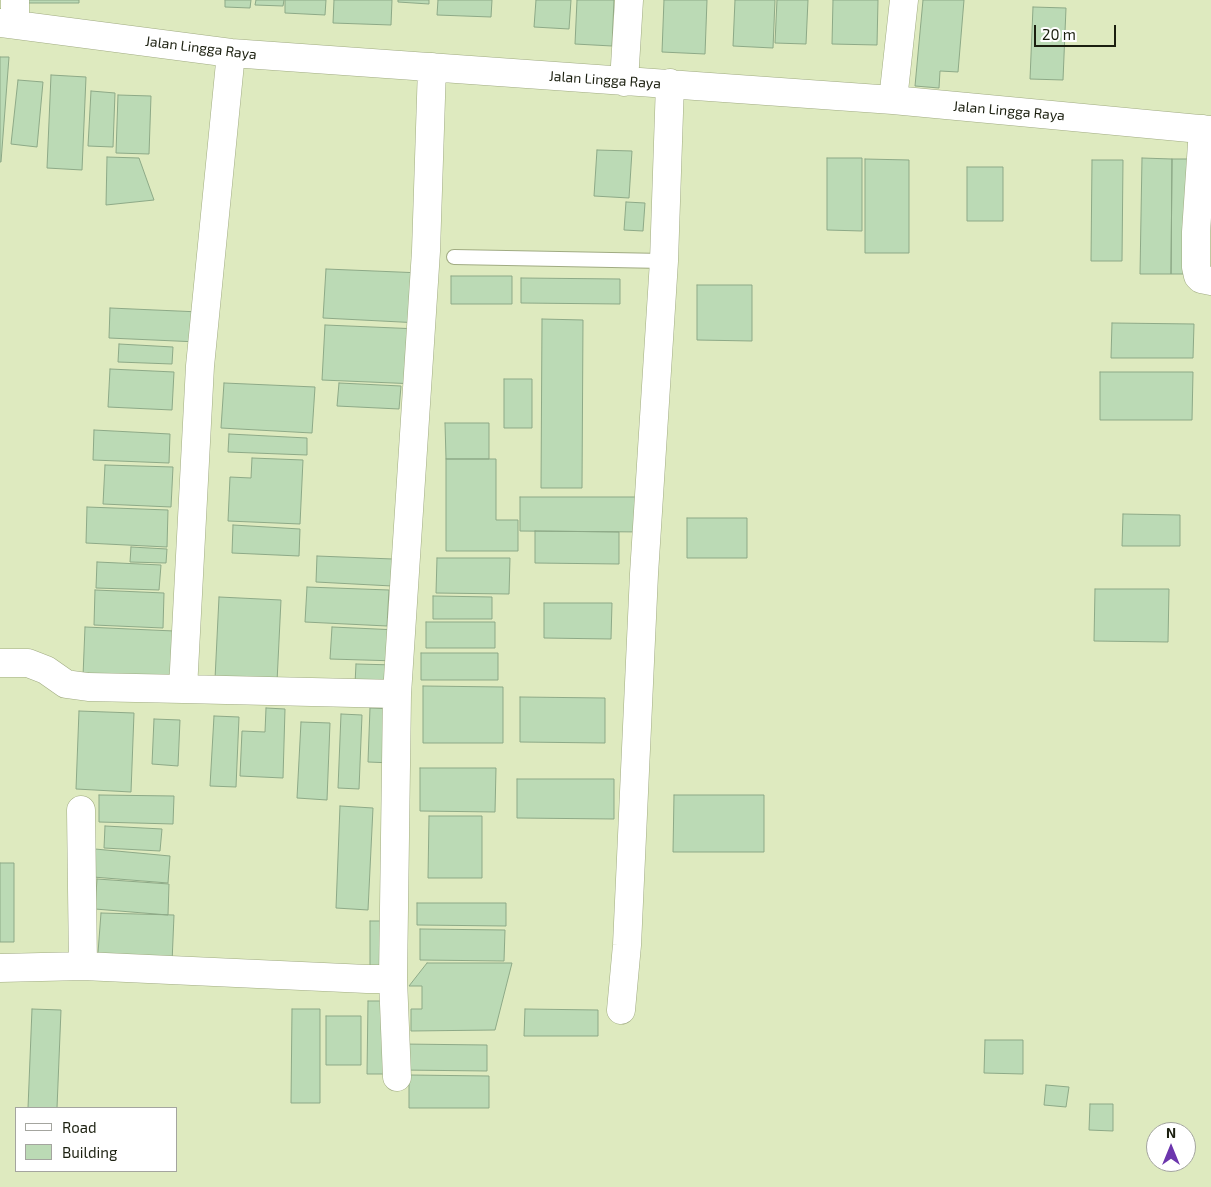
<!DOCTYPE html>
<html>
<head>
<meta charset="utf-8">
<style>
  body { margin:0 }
  #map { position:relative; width:1211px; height:1187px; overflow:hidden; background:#deeabf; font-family:"Exo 2",sans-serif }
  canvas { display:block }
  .legend { position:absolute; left:15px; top:1107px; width:162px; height:65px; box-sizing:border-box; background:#fff; border:1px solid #a4a59f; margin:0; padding:6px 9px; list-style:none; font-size:15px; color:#1b1f0f }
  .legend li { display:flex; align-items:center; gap:10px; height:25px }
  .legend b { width:25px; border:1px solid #a4a59f }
  .north { position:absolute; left:1146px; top:1122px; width:50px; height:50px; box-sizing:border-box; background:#fff; border:1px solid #a4a59f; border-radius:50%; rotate:0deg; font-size:14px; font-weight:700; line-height:20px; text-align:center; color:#1b1f0f }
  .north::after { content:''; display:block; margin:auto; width:18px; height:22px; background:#6c36ad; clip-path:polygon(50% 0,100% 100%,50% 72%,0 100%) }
  .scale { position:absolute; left:1034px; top:25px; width:82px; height:22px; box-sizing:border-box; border:2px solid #1b1f0f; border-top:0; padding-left:6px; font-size:15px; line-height:18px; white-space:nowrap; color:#1b1f0f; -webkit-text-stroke:4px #fff; paint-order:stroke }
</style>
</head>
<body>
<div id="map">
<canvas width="1211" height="1187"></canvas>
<ul class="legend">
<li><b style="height:6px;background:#fff"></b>Road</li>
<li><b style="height:14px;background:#bbdab5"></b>Building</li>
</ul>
<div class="north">N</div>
<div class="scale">20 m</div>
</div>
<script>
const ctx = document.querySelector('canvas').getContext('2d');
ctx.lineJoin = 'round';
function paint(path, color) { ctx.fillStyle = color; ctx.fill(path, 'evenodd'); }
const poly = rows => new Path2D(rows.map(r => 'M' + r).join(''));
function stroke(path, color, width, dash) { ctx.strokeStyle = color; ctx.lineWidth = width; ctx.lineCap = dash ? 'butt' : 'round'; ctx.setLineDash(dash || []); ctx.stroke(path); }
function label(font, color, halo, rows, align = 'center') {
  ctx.font = font + ' "Exo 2",sans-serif'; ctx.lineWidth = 4; ctx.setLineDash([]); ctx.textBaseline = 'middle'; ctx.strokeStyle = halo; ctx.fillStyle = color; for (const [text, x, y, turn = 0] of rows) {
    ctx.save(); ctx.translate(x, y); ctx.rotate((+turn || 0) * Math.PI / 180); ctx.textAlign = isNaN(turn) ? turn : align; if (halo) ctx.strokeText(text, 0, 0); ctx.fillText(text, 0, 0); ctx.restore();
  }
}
const building = poly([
  [18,0,79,0,79,3,18,3,18,0],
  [225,0,251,0,250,8,225,7,225,0],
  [256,0,284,0,283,6,255,5,256,0],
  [285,0,326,0,325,15,285,13,285,0],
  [334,0,392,0,391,25,333,23,334,0],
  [398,0,429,0,429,4,398,2,398,0],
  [438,0,492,0,491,17,437,15,438,0],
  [536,0,571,0,569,29,534,27,536,0],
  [577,0,614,0,612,46,575,44,577,0],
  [664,0,707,0,705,54,662,52,664,0],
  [735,0,775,0,773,48,733,46,735,0],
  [777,0,808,0,806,44,775,43,777,0],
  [833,0,878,0,877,45,832,44,833,0],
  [923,0,964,0,958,72,940,71,939,88,915,86,923,0],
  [1033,7,1066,8,1063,80,1030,79,1033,7],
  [0,57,9,57,1,162,0,162,0,57],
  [51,75,86,77,82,170,47,168,51,75],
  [18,80,43,82,37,147,11,144,18,80],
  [91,91,115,93,113,147,88,146,91,91],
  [118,95,151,96,149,154,116,153,118,95],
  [597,150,632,151,629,198,594,196,597,150],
  [107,157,139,158,154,200,106,205,107,157],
  [827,158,862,158,862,231,827,230,827,158],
  [1142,158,1172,159,1171,274,1140,274,1142,158],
  [865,159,909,160,909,253,865,253,865,159],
  [1172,159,1192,159,1191,274,1171,274,1172,159],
  [1092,160,1123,160,1122,261,1091,261,1092,160],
  [967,167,1003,167,1003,221,967,221,967,167],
  [626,202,645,203,643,231,624,230,626,202],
  [326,269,422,273,420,323,323,318,326,269],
  [451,276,512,276,512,304,451,304,451,276],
  [521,278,620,279,620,304,521,303,521,278],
  [697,285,752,285,752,341,697,340,697,285],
  [110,308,200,312,198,342,109,338,110,308],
  [542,319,583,320,582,488,541,488,542,319],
  [1112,323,1194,324,1193,358,1111,358,1112,323],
  [325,325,419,329,417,384,322,380,325,325],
  [119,344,173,347,172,364,118,362,119,344],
  [110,369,174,372,172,410,108,407,110,369],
  [1100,372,1193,372,1192,420,1100,420,1100,372],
  [504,379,532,379,532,428,504,428,504,379],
  [224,383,315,387,312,433,221,428,224,383],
  [339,383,401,386,399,409,337,406,339,383],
  [445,423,489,423,489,459,446,459,445,423],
  [94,430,170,434,169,463,93,460,94,430],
  [229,434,307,438,307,455,228,452,229,434],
  [252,458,303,460,300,524,228,521,230,477,251,478,252,458],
  [446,459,496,459,496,520,518,520,518,551,446,551,446,459],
  [105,465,173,467,171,507,103,504,105,465],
  [520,497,646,497,646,532,520,531,520,497],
  [87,507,168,510,167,547,86,543,87,507],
  [1123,514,1180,515,1180,546,1122,546,1123,514],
  [687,518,747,518,747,558,687,558,687,518],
  [233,525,300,529,299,556,232,553,233,525],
  [535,531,619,532,619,564,535,563,535,531],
  [131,547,167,549,166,563,130,562,131,547],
  [317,556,393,559,392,586,316,582,317,556],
  [437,558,510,558,509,594,436,593,437,558],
  [97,562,161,565,159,590,96,588,97,562],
  [307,587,389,590,387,626,305,622,307,587],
  [1095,589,1169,589,1168,642,1094,641,1095,589],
  [95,590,164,593,163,628,94,625,95,590],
  [433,596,492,597,492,619,433,619,433,596],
  [219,597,281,600,277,682,215,679,219,597],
  [544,603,612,603,611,639,544,638,544,603],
  [426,622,495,622,495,648,426,648,426,622],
  [85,627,174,631,172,680,83,676,85,627],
  [332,627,398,630,397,661,330,659,332,627],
  [421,653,498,653,498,680,421,680,421,653],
  [356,664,395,665,394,686,355,684,356,664],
  [423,686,503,687,503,743,423,743,423,686],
  [520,697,605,698,605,743,520,742,520,697],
  [266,708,285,709,283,778,240,776,242,731,265,732,266,708],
  [370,708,395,709,393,763,368,762,370,708],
  [79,711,134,713,131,792,76,789,79,711],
  [341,714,362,715,359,789,338,788,341,714],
  [214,716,239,717,236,787,210,786,214,716],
  [154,719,180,720,178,766,152,764,154,719],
  [301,722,330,723,327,800,297,798,301,722],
  [420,768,496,768,495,812,420,811,420,768],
  [517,779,614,779,614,819,517,818,517,779],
  [99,795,174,796,173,824,99,822,99,795],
  [674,795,764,795,764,852,673,852,674,795],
  [340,806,373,808,368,910,336,908,340,806],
  [429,816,482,816,482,878,428,878,429,816],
  [105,826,162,829,160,851,104,848,105,826],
  [95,849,170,856,168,883,93,877,95,849],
  [0,863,14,863,14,942,0,942,0,863],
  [97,879,169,884,168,915,95,909,97,879],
  [417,903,506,903,506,926,417,925,417,903],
  [101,913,174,915,172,963,97,966,101,913],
  [370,921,389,921,389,966,370,966,370,921],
  [420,929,505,930,504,961,420,960,420,929],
  [427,963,512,963,495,1030,411,1031,411,1009,422,1009,422,986,409,986,427,963],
  [368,1001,393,1001,392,1074,367,1074,368,1001],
  [32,1009,61,1010,57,1108,28,1108,32,1009],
  [292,1009,320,1009,320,1103,291,1103,292,1009],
  [525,1009,598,1010,598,1036,524,1036,525,1009],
  [326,1016,361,1016,361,1065,326,1065,326,1016],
  [985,1040,1023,1040,1023,1074,984,1073,985,1040],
  [401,1044,487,1045,487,1071,401,1070,401,1044],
  [409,1075,489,1076,489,1108,409,1108,409,1075],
  [1046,1085,1069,1087,1066,1107,1044,1105,1046,1085],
  [1090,1104,1113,1104,1113,1131,1089,1130,1090,1104]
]);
const lane = poly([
  [454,257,664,261]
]);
const street = poly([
  [15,0,15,24],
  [0,23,231,53,893,100,1211,130],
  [624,82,629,0],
  [893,100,904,0],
  [1203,129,1196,232,1196,267,1198,276,1201,279,1211,281],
  [0,663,28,663,46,670,66,684,88,687,183,689,200,366,231,53],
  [183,689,397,694],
  [81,810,83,966],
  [0,968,83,966,367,979,393,979,397,694,426,251,432,67],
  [393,979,397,1077],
  [621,1010,627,945,644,574,664,261,670,83]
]);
const streetNames = [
  ["Jalan Lingga Raya",201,48,7],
  ["Jalan Lingga Raya",605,80,4],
  ["Jalan Lingga Raya",1009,111,5]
];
paint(building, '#bbdab5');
stroke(building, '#8da987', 1);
stroke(lane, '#a0ab82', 16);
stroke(street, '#a0ab82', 29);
stroke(lane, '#fff', 14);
stroke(street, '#fff', 28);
label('14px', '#1b1f0f', '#fff', streetNames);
</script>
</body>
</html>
